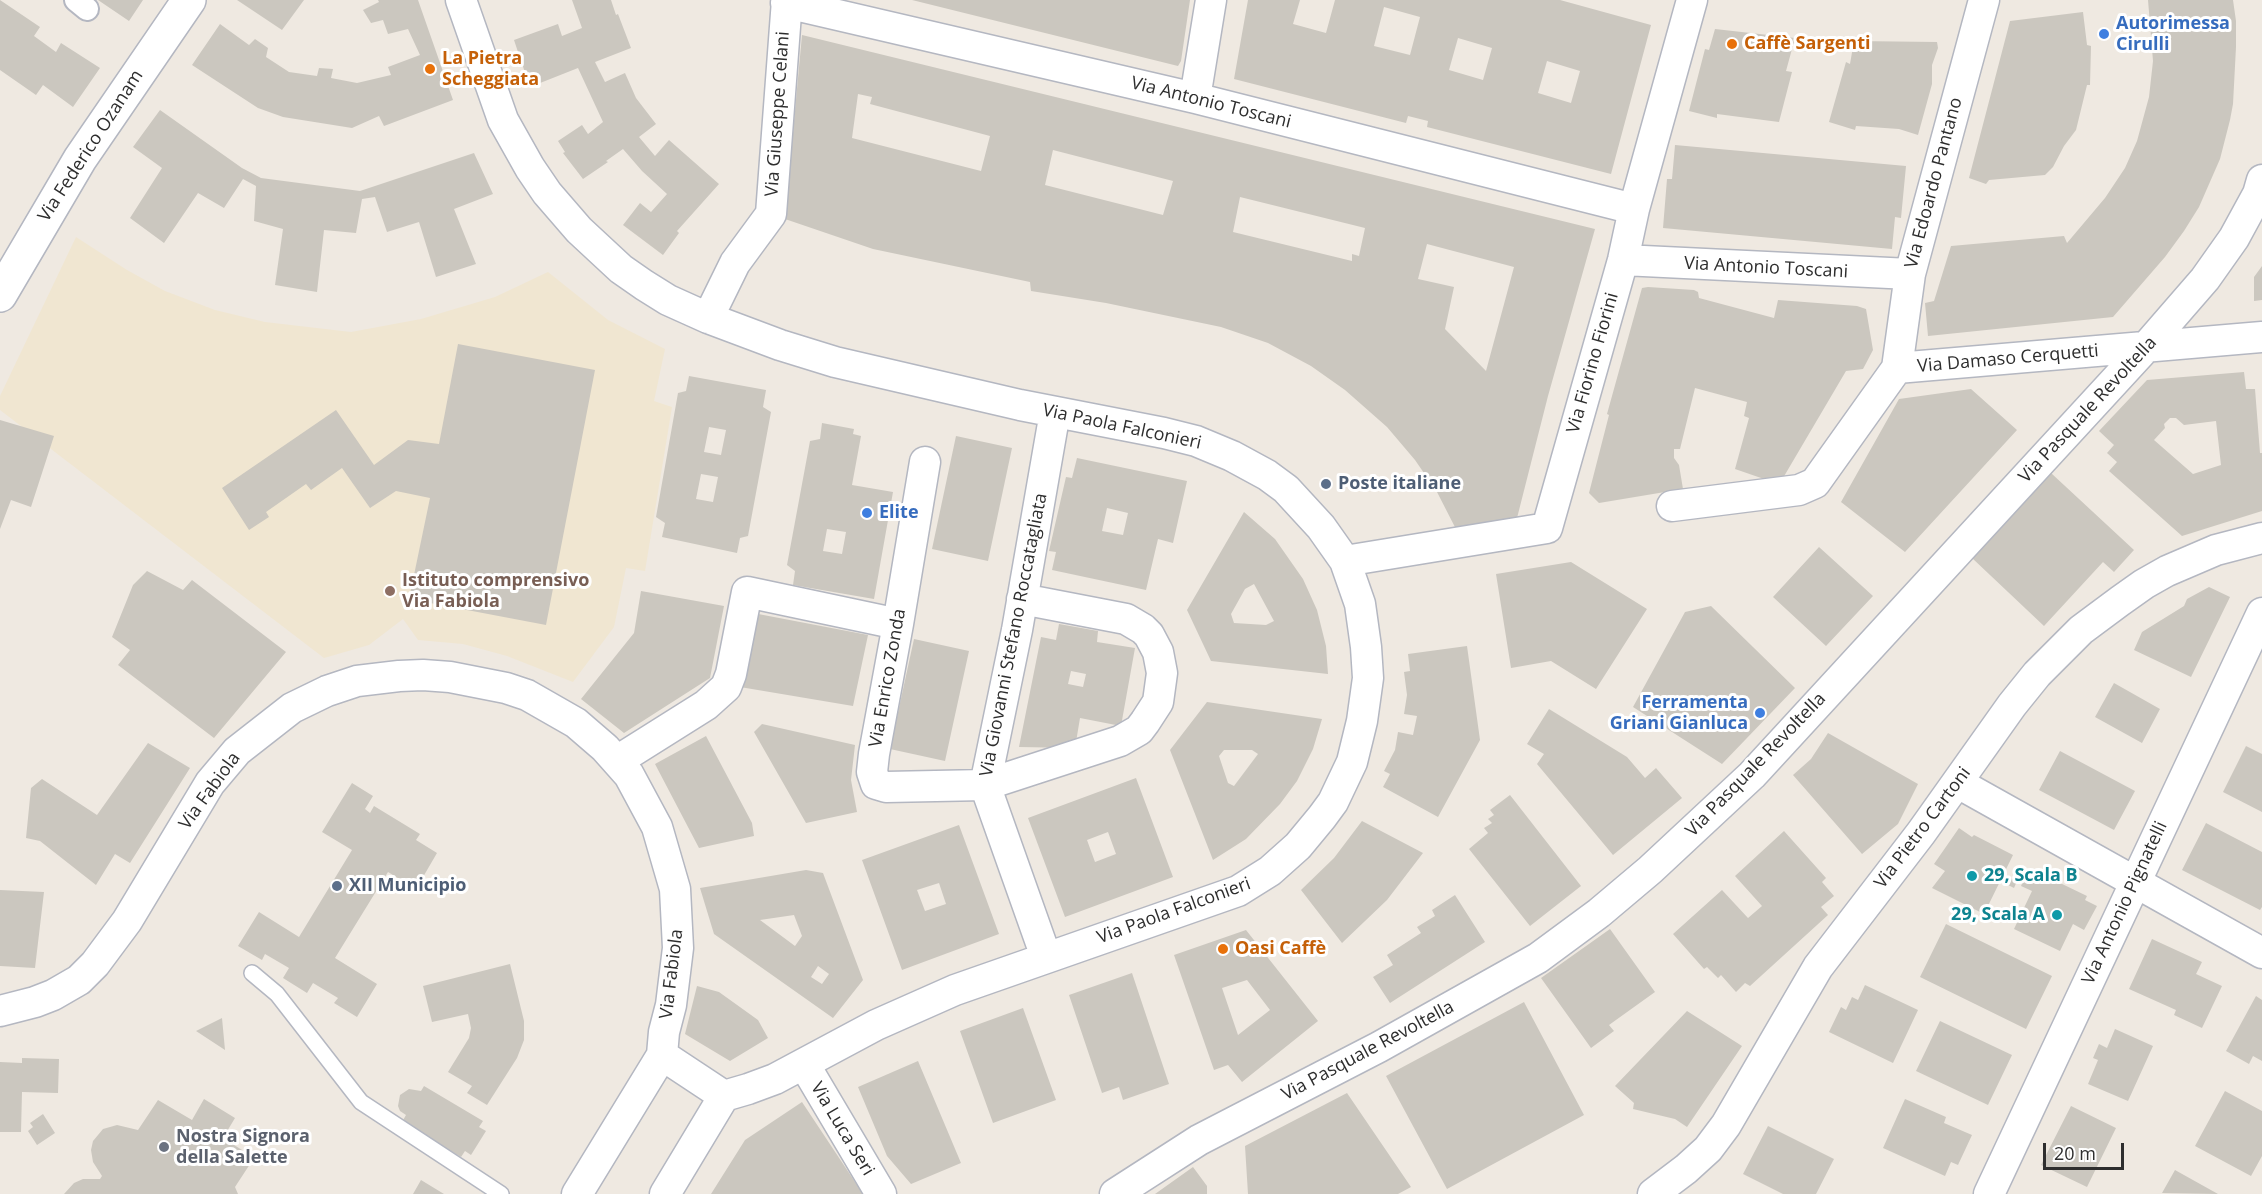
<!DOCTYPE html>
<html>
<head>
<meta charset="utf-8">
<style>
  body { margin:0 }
  #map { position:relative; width:2262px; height:1194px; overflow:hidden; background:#efe9e1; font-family:"Open Sans",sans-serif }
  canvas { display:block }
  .scale { position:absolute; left:2043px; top:1143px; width:81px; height:27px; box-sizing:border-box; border:3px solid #2e2e2e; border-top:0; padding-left:8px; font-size:18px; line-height:21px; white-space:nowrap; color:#2e2e2e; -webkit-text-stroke:4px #fff; paint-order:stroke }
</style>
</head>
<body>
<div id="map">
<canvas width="2262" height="1194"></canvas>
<div class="scale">20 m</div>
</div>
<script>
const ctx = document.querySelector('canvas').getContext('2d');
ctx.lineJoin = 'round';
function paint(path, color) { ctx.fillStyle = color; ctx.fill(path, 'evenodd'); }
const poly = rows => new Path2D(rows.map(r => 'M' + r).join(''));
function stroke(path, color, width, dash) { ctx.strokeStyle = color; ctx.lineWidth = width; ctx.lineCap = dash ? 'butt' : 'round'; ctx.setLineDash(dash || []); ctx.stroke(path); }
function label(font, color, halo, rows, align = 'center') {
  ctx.font = font + ' "Open Sans",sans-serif'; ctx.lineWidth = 6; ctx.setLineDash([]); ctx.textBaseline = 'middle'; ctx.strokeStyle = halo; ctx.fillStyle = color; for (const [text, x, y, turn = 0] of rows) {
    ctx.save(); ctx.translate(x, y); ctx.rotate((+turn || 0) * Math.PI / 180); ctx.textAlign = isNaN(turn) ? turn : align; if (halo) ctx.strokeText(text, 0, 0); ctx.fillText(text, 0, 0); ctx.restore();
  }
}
const education = poly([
  [76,237,127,270,165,291,215,310,265,322,351,332,421,319,495,297,548,272,608,320,665,349,654,401,672,407,645,571,626,568,614,627,573,682,507,656,463,644,418,640,403,619,369,645,324,658,0,410,0,396]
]);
const building = poly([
  [0,0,40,27,34,36,56,52,61,43,100,68,73,107,43,85,36,95,0,70],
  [98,0,143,0,129,21],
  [237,0,304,0,282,30],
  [378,0,418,0,453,100,384,126,379,116,352,128,283,117,258,108,192,65,220,24,249,45,255,39,268,48,266,57,289,72,317,76,319,68,333,69,331,78,357,83,391,75,388,67,420,55,408,29,388,34,383,20,371,23,363,10,379,2],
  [572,0,611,0,616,15,618,14,631,48,595,62,605,82,625,73,636,98,656,124,639,137,655,156,669,140,719,184,677,231,679,233,663,255,623,225,640,203,651,212,667,194,642,171,623,149,606,161,608,162,583,179,563,153,565,152,558,141,582,125,588,134,603,122,578,68,530,87,518,52,514,40,558,24,562,36,582,28],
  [912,0,1190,0,1181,61,1178,66],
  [1248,0,1300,0,1293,24,1326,33,1335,0,1560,0,1651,25,1611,174,1427,127,1428,121,1408,116,1406,123,1234,79],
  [1384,7,1420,17,1410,55,1374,46],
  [1458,38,1492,48,1483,80,1449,70],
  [1547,61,1580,71,1571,103,1538,93],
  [2148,0,2233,0,2236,21,2236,47,2233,104,2230,120,2220,159,2199,207,2184,231,2165,257,2113,317,1928,336,1925,303,1934,301,1951,246,2064,236,2067,243,2105,198,2125,168,2137,141,2149,97,2153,61],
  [2083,12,2087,45,2091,46,2090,85,2087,85,2076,130,2064,146,2053,167,2045,175,1989,180,1986,184,1969,178,2010,21],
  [1715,29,1795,38,1786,71,1792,72,1779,122,1717,114,1717,118,1689,111,1705,49,1709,50],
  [802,35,1595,229,1548,396,1516,522,1458,533,1437,492,1415,460,1387,427,1345,390,1311,366,1268,343,1221,327,1106,303,1031,291,1030,282,873,249,785,219],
  [858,94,872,97,870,104,990,136,981,171,852,138],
  [1053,150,1173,181,1163,215,1045,185],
  [1240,197,1365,228,1359,256,1352,254,1352,261,1233,232],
  [1427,244,1514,267,1486,371,1445,329,1454,287,1418,279],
  [1854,41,1937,42,1938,48,1932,65,1932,84,1918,135,1899,129,1856,126,1855,130,1829,122,1846,62,1850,64],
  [160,110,242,168,261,178,360,191,474,153,493,194,454,209,476,264,436,277,419,222,387,232,375,197,362,199,356,233,324,230,317,292,275,285,283,229,254,221,256,186,243,179,224,208,198,193,164,243,130,218,162,168,133,147],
  [1675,145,1906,166,1901,218,1895,217,1892,249,1663,228,1667,179,1672,179],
  [2262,266,2262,300,2254,301,2254,277],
  [1648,287,1694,290,1698,292,1699,298,1774,318,1778,300,1857,306,1866,309,1873,350,1863,369,1846,371,1783,478,1764,479,1735,469,1749,418,1744,416,1747,402,1695,388,1680,449,1674,449,1674,458,1679,465,1683,489,1599,503,1589,493,1609,415,1607,414,1642,288],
  [458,344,595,370,546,625,409,599,430,498,396,491,370,508,342,468,311,490,306,484,266,512,269,517,249,530,222,488,336,410,374,465,408,440,439,444],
  [2244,372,2246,389,2255,389,2260,453,2262,453,2262,511,2182,536,2109,471,2117,462,2107,453,2114,445,2099,431,2147,380],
  [2170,418,2176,418,2184,425,2216,421,2221,465,2193,474,2154,440,2165,428,2164,424],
  [689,376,766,390,763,407,771,412,748,536,740,538,737,553,662,537,665,523,656,517,678,393,686,391],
  [709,427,726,430,721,455,704,452],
  [701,474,718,477,713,502,696,499],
  [1971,389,2017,430,1905,552,1841,502,1899,399],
  [0,420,54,436,31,507,11,500,0,529],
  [822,423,854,429,853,434,861,436,852,485,893,492,874,599,793,585,795,571,787,565,810,441,820,439],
  [827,529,846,532,842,554,823,551],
  [956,436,1012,448,988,561,932,549],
  [1077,458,1187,481,1173,543,1158,539,1146,590,1052,570,1056,552,1049,551,1066,477,1072,478],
  [1107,508,1128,513,1123,535,1102,531],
  [2051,473,2134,550,2114,572,2103,562,2044,626,1972,558],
  [1244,512,1275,539,1303,579,1317,610,1326,646,1328,674,1211,661,1187,610],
  [1254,584,1274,621,1266,625,1234,623,1231,614,1245,589],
  [1819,547,1873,596,1826,646,1773,597],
  [1571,562,1647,609,1596,689,1551,661,1511,668,1496,574],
  [147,571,183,590,192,580,286,652,214,738,118,665,130,650,112,637,133,585],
  [2209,587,2230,597,2191,677,2134,650,2142,632,2184,606,2187,599],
  [641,591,724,606,710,678,624,733,581,699,634,633],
  [1711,606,1795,688,1722,764,1633,707,1685,612],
  [753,613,868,635,853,706,740,687],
  [1059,624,1098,631,1097,642,1135,648,1121,726,1080,718,1075,748,1019,747,1041,637,1056,640],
  [1071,671,1086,674,1083,687,1068,684],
  [914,639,969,651,945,761,890,749],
  [1467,646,1480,740,1438,817,1383,787,1390,774,1384,771,1395,750,1398,732,1413,735,1417,716,1404,714,1407,695,1404,672,1410,671,1408,654],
  [2114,683,2160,709,2142,743,2095,717],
  [1207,702,1322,719,1313,749,1297,781,1280,804,1246,839,1213,860,1170,750],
  [1224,750,1252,750,1258,754,1234,786,1228,783,1219,756],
  [1549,709,1627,757,1645,778,1656,768,1682,798,1613,855,1537,764,1544,754,1527,744],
  [762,724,855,745,851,780,857,812,806,823,754,732],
  [1828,733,1918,784,1898,824,1862,854,1793,775,1811,759],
  [706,736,752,823,754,836,699,848,655,764],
  [148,743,190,768,130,863,115,854,96,885,40,841,26,838,31,788,42,779,97,815],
  [2246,746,2262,754,2262,812,2223,792],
  [2060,751,2135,791,2114,830,2039,790],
  [1136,778,1173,877,1065,917,1028,818],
  [1108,832,1116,854,1095,862,1087,840],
  [352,783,373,796,365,809,370,813,374,806,420,834,416,840,437,853,416,889,388,872,335,958,377,984,357,1017,334,1003,338,998,313,983,307,993,283,978,289,968,265,954,262,960,238,946,259,912,299,937,352,850,322,832],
  [1510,795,1581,886,1530,926,1469,849,1488,833,1484,828,1492,823,1488,819,1494,815,1490,810],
  [1362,821,1423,853,1387,900,1342,943,1301,890,1334,858],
  [2206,823,2262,852,2262,907,2260,910,2182,870],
  [959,825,999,934,902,970,862,860],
  [939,883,946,904,925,911,917,890],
  [1959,828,1972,837,1974,835,2013,855,1984,914,1932,888,1945,871,1934,864],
  [1784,831,1826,878,1822,882,1834,896,1821,907,1828,915,1750,986,1745,983,1736,992,1721,975,1718,978,1707,967,1704,969,1673,934,1722,890,1748,918,1762,906,1735,876],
  [2029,868,2087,896,2085,900,2097,906,2084,930,2073,924,2060,951,2014,929,2032,891,2021,886],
  [806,870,823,873,863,980,833,1018,714,934,700,888],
  [794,915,802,936,795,946,760,920],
  [818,966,829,974,822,984,811,977],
  [2009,877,2017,881,2014,888,2006,884],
  [0,890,44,892,35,968,0,966],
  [1455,895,1485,942,1390,1003,1373,977,1393,965,1387,955,1421,933,1417,927,1435,916,1432,910],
  [1946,924,2052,976,2026,1029,1920,977],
  [1610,929,1655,992,1609,1025,1614,1031,1591,1048,1541,978],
  [1246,930,1318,1021,1242,1082,1228,1065,1214,1070,1174,955],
  [1247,980,1270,1010,1238,1035,1222,988],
  [2152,939,2202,962,2196,974,2222,986,2202,1028,2174,1015,2176,1010,2129,989],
  [510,964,524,1021,524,1040,517,1058,487,1105,467,1093,472,1086,448,1072,469,1038,471,1028,468,1014,432,1022,423,986],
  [1132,973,1169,1084,1123,1100,1119,1087,1102,1093,1069,995],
  [1865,985,1918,1010,1893,1063,1829,1032,1841,1007,1846,1010,1852,997,1858,1000],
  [697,986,719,992,758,1020,768,1038,730,1061,685,1034],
  [2256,996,2262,1000,2262,1061,2253,1056,2249,1064,2226,1051],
  [1524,1002,1584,1115,1447,1189,1386,1076],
  [1023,1008,1056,1100,993,1123,960,1031],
  [1687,1011,1742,1046,1687,1127,1675,1119,1633,1109,1634,1103,1615,1086],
  [222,1018,225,1050,196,1031],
  [1940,1021,2012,1055,1988,1105,1916,1071],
  [2115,1029,2153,1046,2128,1101,2088,1084,2098,1060,2093,1058,2099,1044,2107,1048],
  [22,1058,59,1059,58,1093,22,1092,21,1132,0,1132,0,1062,22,1063],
  [918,1061,961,1163,911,1184,887,1156,858,1087],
  [424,1086,483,1121,479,1127,486,1131,471,1155,465,1151,461,1157,402,1122,406,1115,400,1111,398,1106,400,1095,409,1089,421,1091],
  [2225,1091,2262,1111,2262,1156,2251,1176,2195,1146],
  [1347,1093,1411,1187,1398,1194,1248,1194,1245,1146],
  [204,1099,235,1118,223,1138,250,1155,252,1161,235,1187,238,1194,64,1194,74,1183,83,1179,100,1179,102,1176,93,1162,91,1150,93,1141,103,1129,117,1125,138,1130,158,1100,192,1120],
  [1905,1099,1946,1117,1944,1123,1972,1135,1958,1165,1951,1162,1945,1176,1883,1148],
  [802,1102,863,1194,711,1194,745,1140],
  [2071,1106,2116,1128,2087,1187,2041,1165],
  [43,1114,55,1133,37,1145,28,1131,33,1127,30,1123],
  [1768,1126,1834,1159,1816,1194,1783,1194,1743,1174],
  [1193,1167,1207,1186,1207,1194,1155,1194],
  [2175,1170,2218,1194,2162,1193],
  [421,1180,444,1194,413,1194]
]);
const service = poly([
  [252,973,277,994,361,1102,501,1194]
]);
const pedestrian = poly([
  [76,0,87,9]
]);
const minor = poly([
  [461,0,503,120,530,168,547,193,579,230,621,269,644,285,668,300,708,318,780,345,835,362,1020,405,1164,433,1196,441,1232,456,1267,475,1286,489,1321,527,1345,561,1360,604,1366,647,1368,678,1362,721,1352,762,1333,802,1322,817,1298,846,1270,871,1238,891,955,990,876,1025,775,1079,748,1089,724,1096],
  [786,3,1195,98,1634,209],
  [1195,98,1211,0],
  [1623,260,1910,274],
  [708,318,735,263,771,214,787,0],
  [1897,368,2262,337],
  [925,462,898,624,874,754,872,772,876,784,886,787,985,785,1120,741,1139,730,1145,722,1158,702,1162,673,1158,652,1149,635,1143,629,1126,619,1022,599],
  [1672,506,1799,490,1815,483,1897,368,1910,274,1984,0],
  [1345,561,1547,528,1623,260,1634,209,1692,0],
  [617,761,706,705,726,687,731,674,747,592,898,624],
  [1958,783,2262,953],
  [1046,957,985,785,1017,630,1055,412],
  [0,1011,35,1002,53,995,79,980,95,964,127,921,210,783,237,751,292,708,327,691,357,681,399,676,423,675,450,677,506,688,527,695,576,723,605,748,629,775,657,827,675,889,678,948,671,1005,664,1032,662,1055,577,1194],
  [662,1055,724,1096,665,1194],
  [804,1064,881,1194],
  [1115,1194,1199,1140,1379,1047,1538,958,1599,913,1650,870,1752,775,2146,347,2205,279,2234,238,2258,194,2262,180],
  [1653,1194,1686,1169,1708,1149,1726,1125,1818,967,1921,833,2012,705,2037,674,2081,630,2120,601,2144,584,2167,571,2216,550,2262,538],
  [1989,1194,2262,613]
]);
const tertiary = poly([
  [0,295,80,159,189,0]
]);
const markers = [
  [2104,34,6,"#3f7fe0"],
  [1732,44,6,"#e8710a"],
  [430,69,6,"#e8710a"],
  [1326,484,6,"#5c6f8a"],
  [867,513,6,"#3f7fe0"],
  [390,591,6,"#8d6e63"],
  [1760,713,6,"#3f7fe0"],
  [1972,876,6,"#0f9aa8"],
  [337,886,6,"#5c6f8a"],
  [2057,915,6,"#0f9aa8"],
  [1223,949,6,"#e8710a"],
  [164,1147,6,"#6b7280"]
];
const shopNames = [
  ["Autorimessa",2116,24],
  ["Cirulli",2116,45],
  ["Elite",879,513],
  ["Ferramenta",1748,703,"right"],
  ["Griani Gianluca",1748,724,"right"]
];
const foodNames = [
  ["Caffè Sargenti",1744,44],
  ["La Pietra",442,59],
  ["Scheggiata",442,80],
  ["Oasi Caffè",1235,949]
];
const streetNames = [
  ["Via Antonio Toscani",1211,103,14],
  ["Via Giuseppe Celani",778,114,-86],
  ["Via Federico Ozanam",91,146,-57],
  ["Via Edoardo Pantano",1934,183,-75],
  ["Via Antonio Toscani",1766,268,3],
  ["Via Damaso Cerquetti",2008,359,-5],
  ["Via Fiorino Fiorini",1593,363,-74],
  ["Via Pasquale Revoltella",2088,410,-47],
  ["Via Paola Falconieri",1122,427,12],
  ["Via Giovanni Stefano Roccatagliata",1014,635,-79],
  ["Via Enrico Zonda",888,678,-80],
  ["Via Pasquale Revoltella",1756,765,-46],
  ["Via Fabiola",210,791,-54],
  ["Via Pietro Cartoni",1923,828,-53],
  ["Via Antonio Pignatelli",2125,903,-65],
  ["Via Paola Falconieri",1174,911,-20],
  ["Via Fabiola",672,974,-83],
  ["Via Pasquale Revoltella",1368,1051,-28],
  ["Via Luca Seri",842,1129,59]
];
const serviceNames = [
  ["Poste italiane",1338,484],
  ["XII Municipio",349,886]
];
const educationNames = [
  ["Istituto comprensivo",402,581],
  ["Via Fabiola",402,602]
];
const cultureNames = [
  ["29, Scala B",1984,876],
  ["29, Scala A",2045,915,"right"]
];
const worshipNames = [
  ["Nostra Signora",176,1137],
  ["della Salette",176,1158]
];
paint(education, '#f0e6d1');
paint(building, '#cbc7bf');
stroke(service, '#b4b7c1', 18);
stroke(pedestrian, '#b4b7c1', 26);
stroke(minor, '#b4b7c1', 33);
stroke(tertiary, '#b4b7c1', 36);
stroke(service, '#fff', 15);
stroke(pedestrian, '#fff', 22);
stroke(minor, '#fff', 30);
stroke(tertiary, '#fff', 33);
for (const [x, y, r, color] of markers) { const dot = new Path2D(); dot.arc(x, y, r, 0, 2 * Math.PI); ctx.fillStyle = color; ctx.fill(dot); stroke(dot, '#fff', 2); }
label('bold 18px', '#366cbe', '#fff', shopNames, 'left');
label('bold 18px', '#c56008', '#fff', foodNames, 'left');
label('18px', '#2e2e2e', '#fff', streetNames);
label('bold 18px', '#4e5e75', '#fff', serviceNames, 'left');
label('bold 18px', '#785e54', '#fff', educationNames, 'left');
label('bold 18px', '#0d838f', '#fff', cultureNames, 'left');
label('bold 18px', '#5b616d', '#fff', worshipNames, 'left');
</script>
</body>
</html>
